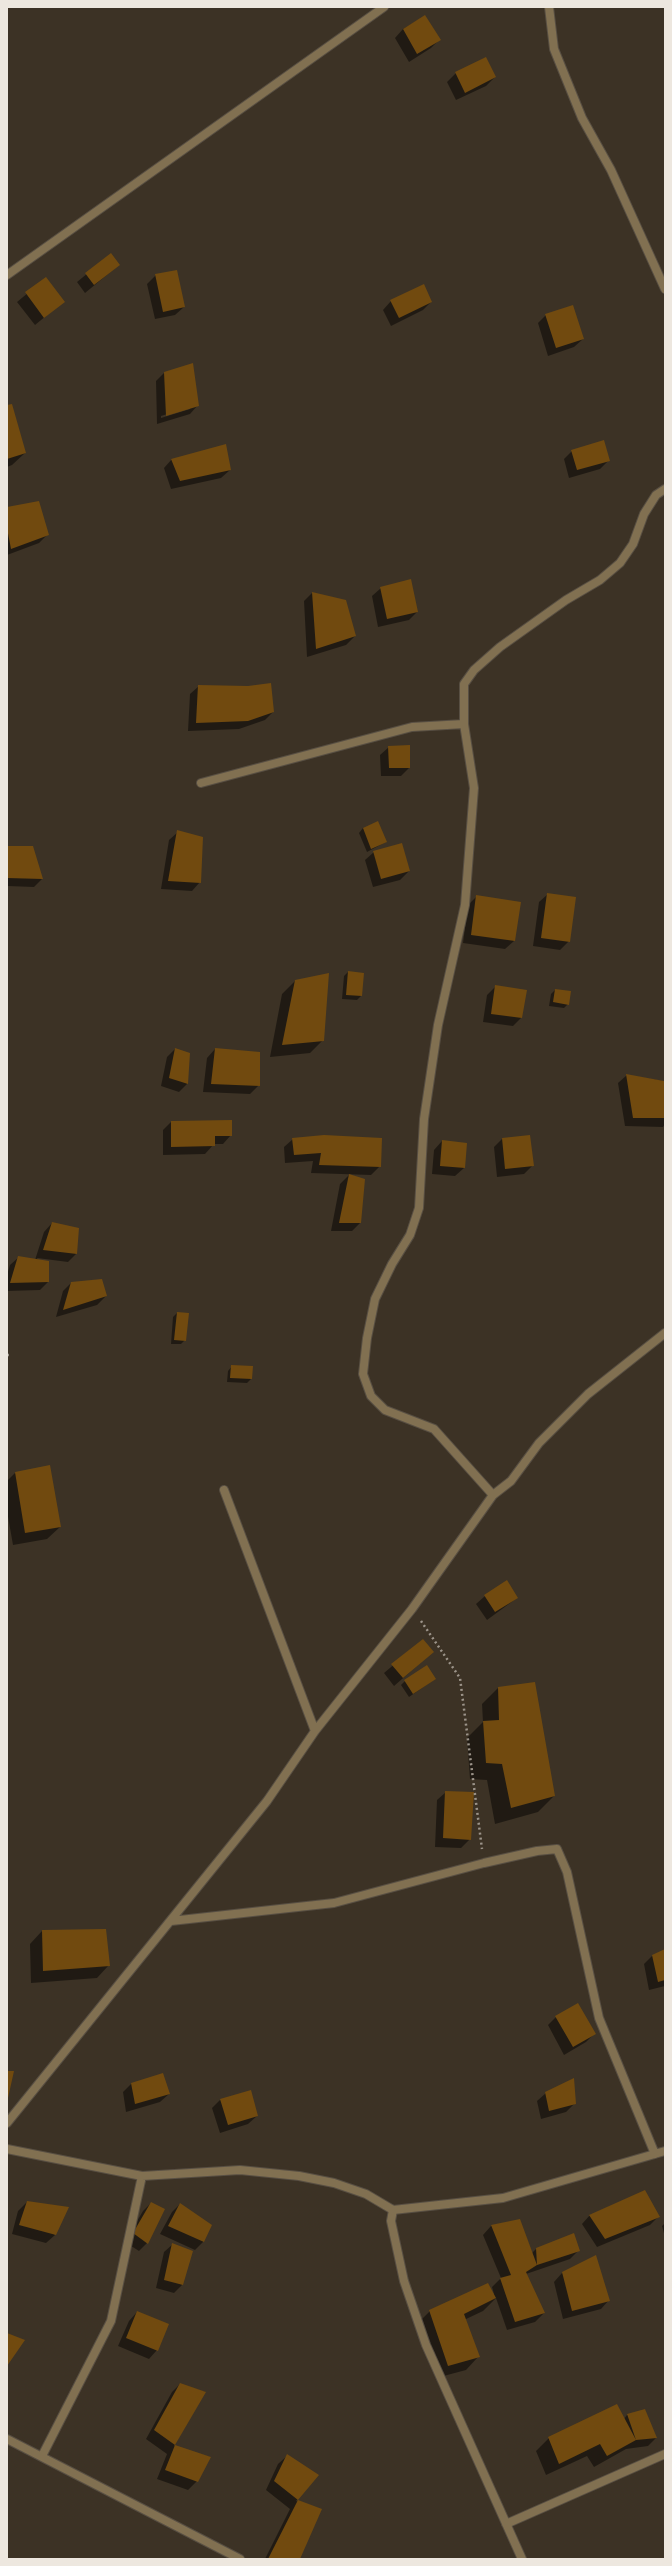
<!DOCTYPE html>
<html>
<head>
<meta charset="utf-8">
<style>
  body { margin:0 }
  #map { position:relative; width:672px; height:2566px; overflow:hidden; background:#3c3225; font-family:"IBM Plex Sans",sans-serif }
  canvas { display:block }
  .frame { position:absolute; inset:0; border:8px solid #ede7df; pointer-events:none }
</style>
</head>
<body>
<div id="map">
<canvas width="672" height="2566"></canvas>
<div class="frame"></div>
</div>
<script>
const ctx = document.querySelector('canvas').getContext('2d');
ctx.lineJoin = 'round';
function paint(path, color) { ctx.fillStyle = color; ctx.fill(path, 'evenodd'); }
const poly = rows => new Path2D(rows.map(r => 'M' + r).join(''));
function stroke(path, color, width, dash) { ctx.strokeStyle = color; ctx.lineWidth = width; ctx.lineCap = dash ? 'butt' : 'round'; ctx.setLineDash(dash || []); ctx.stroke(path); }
const shadow = poly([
  [425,16,439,40,431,48,409,62,395,38,403,29],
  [485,58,495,77,486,86,456,100,447,82,456,73],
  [110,255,119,265,85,293,77,282],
  [156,275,184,307,175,315,155,319,147,284],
  [46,278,63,302,35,325,17,302],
  [391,301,431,302,423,310,391,326,383,310],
  [546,315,583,339,574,347,548,356,538,323],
  [164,373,198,405,190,414,157,424,156,381],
  [190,407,190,409,161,418,161,416],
  [7,406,25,453,12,465,7,467],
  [572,451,609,460,600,469,569,478,564,459],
  [172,459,230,470,221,478,171,489,164,468],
  [7,508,48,534,39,543,7,555],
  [381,588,417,612,409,620,378,627,372,596],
  [312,593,345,601,355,636,346,645,307,657,304,601],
  [199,686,273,712,265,720,239,729,188,731,190,694],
  [389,747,409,768,401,776,381,776,380,755],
  [363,828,386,842,367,852,359,833],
  [178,832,200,882,192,891,161,889,169,840],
  [7,847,42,879,34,887,7,886],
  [374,852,409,871,400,880,373,887,365,860],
  [548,894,569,941,560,950,533,946,539,902],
  [477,896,514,941,505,949,463,943,468,905],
  [348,972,361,996,357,1000,342,999,344,976],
  [295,981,323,1040,310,1053,270,1057,282,994],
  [496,986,526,991,521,1018,513,1026,483,1022,487,995],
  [555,990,568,1004,564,1008,549,1006,551,994],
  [175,1049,187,1084,179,1092,161,1086,167,1057],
  [215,1049,259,1085,250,1094,203,1092,207,1058],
  [627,1075,663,1081,665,1124,663,1127,625,1126,618,1083],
  [171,1122,231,1135,223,1144,214,1144,205,1154,163,1155,163,1130],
  [293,1139,380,1166,371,1175,311,1173,313,1161,285,1163,284,1147],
  [502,1139,533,1165,524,1174,497,1177,494,1147],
  [442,1141,464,1168,455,1176,432,1174,434,1150],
  [349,1175,361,1222,352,1231,331,1231,340,1184],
  [52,1223,76,1254,68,1262,37,1258,48,1282,40,1290,7,1291,7,1275,10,1265,19,1257,35,1260,44,1232],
  [71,1283,106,1296,97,1305,56,1317,63,1291],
  [177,1313,185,1340,181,1344,171,1344,173,1317],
  [232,1366,251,1379,247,1383,227,1382,228,1371],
  [15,1473,60,1527,47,1539,13,1545,7,1511,7,1481],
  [485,1596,517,1598,487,1620,476,1604],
  [423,1640,433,1652,394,1686,384,1673],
  [435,1679,409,1697,401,1685,405,1681],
  [498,1688,554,1796,538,1812,495,1824,487,1780,470,1779,467,1738,483,1722,482,1704],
  [446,1792,470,1839,461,1848,435,1847,437,1800],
  [42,1931,109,1965,97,1978,31,1983,30,1944],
  [665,1950,665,1986,649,1990,644,1964,652,1956],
  [556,2017,594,2034,586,2042,564,2055,548,2025],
  [132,2083,169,2094,160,2102,126,2112,123,2092],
  [546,2093,575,2103,566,2112,541,2119,537,2101],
  [220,2100,257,2116,248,2124,220,2133,212,2108],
  [27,2202,55,2235,46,2243,12,2234,18,2211],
  [151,2203,147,2243,139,2251,125,2242,143,2211],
  [180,2204,210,2226,203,2242,195,2250,160,2234,172,2212],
  [590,2215,658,2217,650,2225,597,2247,582,2224],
  [520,2221,532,2253,536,2249,578,2251,570,2259,526,2274,544,2313,535,2322,507,2330,496,2298,483,2311,464,2320,478,2357,466,2370,436,2378,417,2324,430,2311,494,2294,492,2287,501,2278,483,2235,491,2226],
  [665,2223,665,2237,662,2226],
  [173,2244,182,2285,174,2293,156,2288,164,2252],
  [562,2273,609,2300,601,2309,563,2319,554,2282],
  [137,2312,157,2350,149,2359,118,2346,129,2321],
  [180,2384,205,2392,174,2446,210,2457,197,2481,188,2490,157,2479,167,2454,146,2439,172,2392],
  [645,2410,656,2438,648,2446,626,2449,594,2467,587,2456,546,2475,536,2451,549,2438,624,2419,627,2415],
  [287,2456,317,2475,296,2501,321,2510,299,2559,265,2559,290,2509,266,2490,278,2464]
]);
const building = poly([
  [425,15,441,40,417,54,403,29],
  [486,57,496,77,465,93,455,72],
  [111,253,120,265,94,285,85,273],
  [177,270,185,307,163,312,155,274],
  [46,277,65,302,44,318,25,292],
  [424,284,432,302,399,318,390,300],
  [573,305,584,339,556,348,545,314],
  [193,363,199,406,166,416,164,372],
  [12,404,26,453,7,459,7,405],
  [604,440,610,461,577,470,571,450],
  [226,444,231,470,180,481,171,459],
  [39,501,49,535,11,549,7,528,7,507],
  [411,579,418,612,387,619,380,587],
  [312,592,346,600,356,636,316,649],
  [271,683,274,712,248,721,196,723,198,685,248,686],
  [410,745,410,768,389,768,388,746],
  [378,821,387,842,371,849,363,828],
  [177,830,203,837,201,883,168,881],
  [402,843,410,871,381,879,373,851],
  [7,846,33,846,43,879,7,878],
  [547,893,576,897,570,942,541,938],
  [476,895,521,902,515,941,471,935],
  [348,971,364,973,362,996,346,995],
  [329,973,324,1041,282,1045,295,980],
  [495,985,527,990,522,1018,491,1014],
  [555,989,571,991,569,1005,553,1002],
  [175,1048,190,1053,188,1084,169,1078],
  [215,1048,260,1052,260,1086,211,1084],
  [626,1074,664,1081,665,1118,633,1118],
  [232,1120,232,1136,215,1136,215,1146,171,1147,171,1121],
  [324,1135,382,1138,381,1167,319,1165,321,1153,294,1155,292,1138],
  [530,1135,534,1166,505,1169,502,1138],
  [442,1140,467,1143,465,1168,440,1166],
  [349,1174,365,1179,361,1223,339,1223],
  [52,1222,79,1228,77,1254,43,1250],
  [18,1256,49,1261,49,1282,10,1283],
  [102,1279,107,1296,63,1310,71,1282],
  [177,1312,189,1313,186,1341,174,1340],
  [231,1365,253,1366,252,1379,230,1378],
  [50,1465,61,1527,25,1533,15,1472],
  [507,1580,518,1598,495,1612,484,1595],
  [423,1639,434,1652,403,1678,391,1664],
  [427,1665,436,1679,413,1694,404,1680],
  [535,1682,555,1796,511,1808,502,1764,486,1763,483,1721,499,1720,498,1687],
  [445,1791,474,1792,471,1840,443,1838],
  [106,1929,110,1966,43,1971,42,1930],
  [665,1949,665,1980,658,1982,652,1955],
  [578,2003,596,2034,573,2047,555,2016],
  [7,2071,14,2071,8,2098,7,2098],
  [163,2073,170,2094,135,2104,131,2083],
  [574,2078,576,2104,549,2111,545,2092],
  [251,2090,258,2116,228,2125,220,2099],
  [645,2190,660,2217,605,2239,589,2215],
  [27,2201,69,2207,56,2235,19,2225],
  [151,2202,165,2209,148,2244,133,2233],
  [180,2203,212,2225,204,2242,168,2226],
  [520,2219,537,2265,536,2248,574,2233,580,2251,537,2265,526,2272,545,2313,515,2322,500,2278,511,2275,491,2225],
  [172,2243,193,2251,183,2285,164,2280],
  [596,2255,610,2301,572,2311,562,2272],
  [488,2283,496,2298,464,2314,480,2357,448,2366,429,2310],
  [137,2311,169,2324,158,2351,126,2338],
  [7,2333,25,2340,7,2366],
  [180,2383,206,2392,175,2445,211,2457,198,2482,165,2470,175,2445,154,2430],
  [617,2404,636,2440,607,2456,600,2444,559,2464,548,2437],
  [645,2409,657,2438,636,2440,627,2414],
  [287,2454,319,2475,298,2500,274,2481],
  [298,2500,322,2509,300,2559,268,2559]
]);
const path = poly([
  [7,1355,12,1355],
  [421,1621,460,1678,482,1849]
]);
const minor = poly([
  [549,7,554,49,582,118,611,170,665,289],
  [7,275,384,7],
  [201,783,412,727,464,724],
  [224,1490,315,1731],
  [493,1495,434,1429,385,1410,371,1396,363,1374,367,1338,375,1299,392,1264,410,1235,419,1208,424,1119,438,1025,465,905,474,788,464,724,464,684,474,670,500,647,566,600,600,580,620,563,633,544,644,514,656,495,665,489],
  [171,1921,334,1903,484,1863,537,1851,557,1849,567,1872,599,2018,655,2154],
  [7,2123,267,1801,315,1731,412,1609,493,1495,511,1481,539,1443,588,1394,665,1333],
  [7,2149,142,2176,240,2170,299,2176,334,2183,366,2194,393,2210,391,2221,404,2281,426,2345,522,2559],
  [393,2210,503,2198,665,2151],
  [7,2439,240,2559],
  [42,2456,111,2321,142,2176],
  [506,2524,665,2454]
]);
paint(shadow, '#0007');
paint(building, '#714a0f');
stroke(minor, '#584f43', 10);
stroke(path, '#9c948a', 2.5, [2, 3]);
stroke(minor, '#817051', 8);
</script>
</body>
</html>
